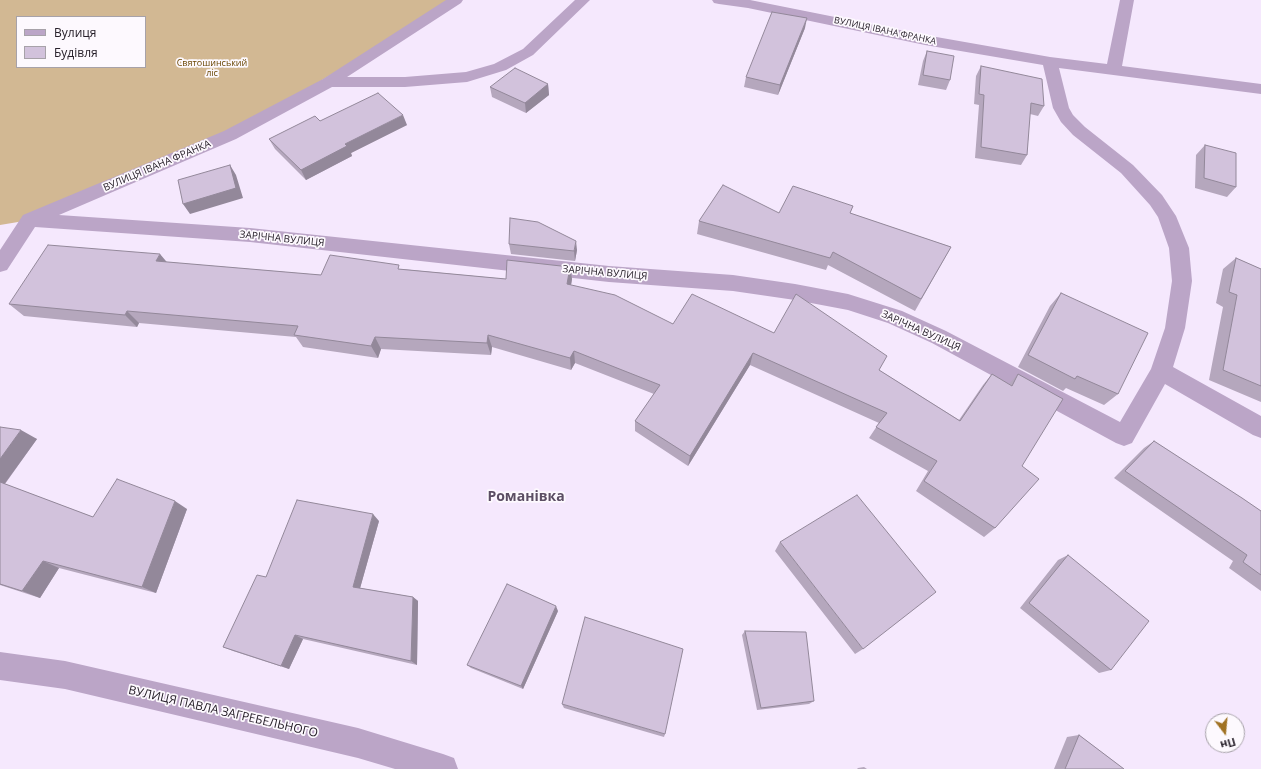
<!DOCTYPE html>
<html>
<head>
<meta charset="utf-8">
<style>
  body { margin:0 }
  #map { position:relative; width:1261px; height:769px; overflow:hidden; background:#f5e8fd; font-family:"Open Sans",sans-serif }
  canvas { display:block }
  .legend { position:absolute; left:16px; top:16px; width:130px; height:52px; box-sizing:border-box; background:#fdf9fe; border:1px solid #a7a2a9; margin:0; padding:5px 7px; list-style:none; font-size:12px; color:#27202a }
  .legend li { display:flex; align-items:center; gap:8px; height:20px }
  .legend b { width:20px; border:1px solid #a7a2a9 }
  .north { position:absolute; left:1205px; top:713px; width:40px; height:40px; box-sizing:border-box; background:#fdf9fe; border:1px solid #a7a2a9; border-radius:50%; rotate:164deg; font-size:11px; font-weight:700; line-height:16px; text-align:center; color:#27202a }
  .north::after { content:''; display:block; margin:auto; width:14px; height:18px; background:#a07224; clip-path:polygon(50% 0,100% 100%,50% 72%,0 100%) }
</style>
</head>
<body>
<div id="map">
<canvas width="1261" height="769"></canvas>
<ul class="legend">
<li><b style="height:5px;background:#bba5c7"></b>Вулиця</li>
<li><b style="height:11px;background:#d2c2dc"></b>Будівля</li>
</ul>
<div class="north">Пн</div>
</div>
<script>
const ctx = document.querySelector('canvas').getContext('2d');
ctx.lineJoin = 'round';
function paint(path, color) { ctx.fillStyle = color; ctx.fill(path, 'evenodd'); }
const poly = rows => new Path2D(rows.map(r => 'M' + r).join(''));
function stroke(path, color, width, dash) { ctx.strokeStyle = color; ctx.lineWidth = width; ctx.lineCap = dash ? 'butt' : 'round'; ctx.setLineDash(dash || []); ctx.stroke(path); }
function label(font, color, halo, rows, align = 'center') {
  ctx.font = font + ' "Open Sans",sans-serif'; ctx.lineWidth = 3.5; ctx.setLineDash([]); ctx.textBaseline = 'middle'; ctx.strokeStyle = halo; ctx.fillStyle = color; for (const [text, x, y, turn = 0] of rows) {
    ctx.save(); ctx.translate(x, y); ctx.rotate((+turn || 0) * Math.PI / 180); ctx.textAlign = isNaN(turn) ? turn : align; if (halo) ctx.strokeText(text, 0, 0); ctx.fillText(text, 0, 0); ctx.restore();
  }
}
const forest = poly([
  [0,0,456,0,230,135,30,220,0,225],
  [17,17,145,17,145,67,17,67]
]);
const street = poly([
  [446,0,463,0,461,3,347,77,405,77,466,72,494,64,523,49,575,0,590,0,533,55,506,70,467,82,405,87,332,87,236,139,59,215,250,228,609,266,733,275,795,284,848,294,902,311,946,331,1120,422,1151,369,1165,328,1172,281,1169,248,1158,217,1150,205,1121,173,1073,135,1061,122,1053,108,1043,65,925,45,748,8,719,4,714,3,712,0,750,0,925,35,1050,57,1107,64,1120,0,1134,0,1122,66,1261,84,1261,94,1059,68,1069,108,1073,115,1085,127,1133,165,1162,195,1176,216,1189,248,1192,281,1185,328,1173,367,1261,416,1261,438,1253,435,1165,384,1132,443,1124,446,1116,443,932,343,888,323,848,310,795,300,733,291,609,282,250,242,35,227,7,270,0,272,0,250,23,215,224,131,323,79,446,0],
  [0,652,65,661,358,728,443,754,454,758,458,769,395,769,358,758,65,689,0,680,0,652]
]);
const wall = poly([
  [805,28,778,95,744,87,746,77],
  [927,51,950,80,946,90,918,85,923,61],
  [981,66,1044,106,1038,116,1030,114,1027,155,1021,165,975,158,979,105,974,104,976,76],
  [548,84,549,95,526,113,492,97,490,87],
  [320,121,407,125,351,153,352,156,306,180,275,149,269,139],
  [1205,145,1236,187,1227,197,1195,188,1196,155],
  [853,206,850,213,951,247,915,311,828,265,826,270,697,234,699,221],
  [509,244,577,250,575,261,511,254],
  [1236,258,1261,269,1261,402,1209,380,1223,307,1216,303,1223,269],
  [167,262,321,275,401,269,506,279,570,267,572,279,571,285,673,324,774,333,879,370,959,420,983,385,992,374,1009,384,1018,374,1022,466,995,528,984,537,916,491,928,471,869,438,879,423,750,365,688,466,635,431,635,421,654,394,575,363,571,370,492,347,491,355,381,349,378,358,303,347,296,337,139,323,137,327,24,316,9,304],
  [1061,293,1118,394,1104,405,1066,388,1063,391,1018,367,1050,306],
  [0,427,37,439,5,484,93,517,187,509,156,593,59,568,40,598,0,585],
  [1154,441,1261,511,1261,591,1229,568,1233,561,1114,478,1144,448],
  [379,521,360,588,413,597,418,601,417,665,303,639,289,669,233,651,223,647,266,577],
  [780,542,863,649,855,654,775,551],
  [1068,555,1111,670,1099,673,1020,608,1058,560],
  [558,611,523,689,471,668,467,665],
  [745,631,814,701,809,704,757,710,742,635],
  [562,704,665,734,664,737,564,708],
  [1079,735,1124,769,1054,769,1067,737],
  [864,767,867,769,857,769,858,768]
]);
const shadedWall = poly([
  [807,18,805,28,778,95,780,85],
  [548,84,549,95,526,113,525,103],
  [403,115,407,125,351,153,352,156,306,180,301,170,345,144],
  [230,165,236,175,243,198,190,214,183,204],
  [576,241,577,250,575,261,574,251],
  [160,254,171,267,156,261],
  [570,267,572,279,569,297,567,284],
  [127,311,139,323,137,327,125,315],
  [488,335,492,347,491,355,487,343],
  [375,337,381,349,378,358,371,346],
  [574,351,575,363,571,370,570,358],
  [753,353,750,365,688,466,690,456],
  [21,430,37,439,3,486,0,484,0,459],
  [175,501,187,509,156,593,142,587],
  [373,514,379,521,359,592,353,587],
  [43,561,59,568,40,598,22,591],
  [413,597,418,601,417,665,411,661],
  [556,606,558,611,523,689,521,686],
  [295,635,303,639,289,669,281,666]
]);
const building = poly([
  [772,12,807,18,780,85,746,77,772,12],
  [927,51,954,56,950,80,923,75,927,51],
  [981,66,1042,79,1044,106,1031,103,1027,155,981,147,984,95,979,94,981,66],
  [515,68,548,84,525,103,490,87,515,68],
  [378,93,403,115,345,144,347,146,301,170,269,139,315,116,320,121,378,93],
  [1205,145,1236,153,1236,187,1204,178,1205,145],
  [230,165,236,188,183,204,178,180,230,165],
  [723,185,779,213,793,186,853,206,850,213,951,247,921,299,833,252,830,258,699,221,723,185],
  [510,218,538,222,576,241,574,251,509,244,510,218],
  [48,245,160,254,156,261,321,275,330,255,399,265,398,269,506,279,507,260,570,267,567,284,615,295,673,324,692,294,774,333,796,294,887,356,879,370,960,421,992,374,1012,386,1018,374,1063,399,1022,466,1039,479,995,528,924,481,937,461,876,427,887,413,753,353,690,456,635,421,660,385,574,351,570,358,488,335,487,343,375,337,371,346,294,335,298,326,127,311,125,315,9,304,48,245],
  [1236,258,1261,269,1261,386,1223,370,1237,295,1229,292,1236,258],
  [1061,293,1148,333,1118,394,1077,376,1075,379,1028,355,1061,293],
  [0,427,21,430,0,459,0,427],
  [1154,441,1242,498,1261,511,1261,575,1243,562,1247,555,1125,471,1154,441],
  [117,479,175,501,142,587,43,561,22,591,0,584,0,482,93,517,117,479],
  [857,495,936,592,863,649,780,542,857,495],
  [297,500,373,514,353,587,413,597,411,661,295,635,281,666,223,647,257,575,266,577,297,500],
  [1068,555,1149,621,1111,670,1029,603,1068,555],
  [507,584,556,606,521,686,467,665,507,584],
  [585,617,683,649,665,734,562,704,585,617],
  [745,631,806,632,814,701,761,708,745,631],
  [1079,735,1124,769,1065,769,1079,735]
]);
const farStreetnames = [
  ["ВУЛИЦЯ ІВАНА ФРАНКА",885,31,12]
];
const farParknames = [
  ["Святошинський",212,63],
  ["ліс",212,73]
];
const streetNames = [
  ["ВУЛИЦЯ ІВАНА ФРАНКА",157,166,-23],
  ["ЗАРІЧНА ВУЛИЦЯ",282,239,6],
  ["ЗАРІЧНА ВУЛИЦЯ",605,273,5],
  ["ЗАРІЧНА ВУЛИЦЯ",921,331,24]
];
const nearStreetnames = [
  ["ВУЛИЦЯ ПАВЛА ЗАГРЕБЕЛЬНОГО",223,712,13]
];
const districtNames = [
  ["Романівка",526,497]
];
paint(forest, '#d2b893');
paint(street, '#bba5c7');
paint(wall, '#b5a7bd');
paint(shadedWall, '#93889a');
paint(building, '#d2c2dc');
stroke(building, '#93889a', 1);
label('9px', '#27202a', '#fdf9fe', farStreetnames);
label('9px', '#6a4704', '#fdf9fe', farParknames);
label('10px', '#27202a', '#fdf9fe', streetNames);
label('12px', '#27202a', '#fdf9fe', nearStreetnames);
label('bold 14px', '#5c4e64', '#fdf9fe', districtNames);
</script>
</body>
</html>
